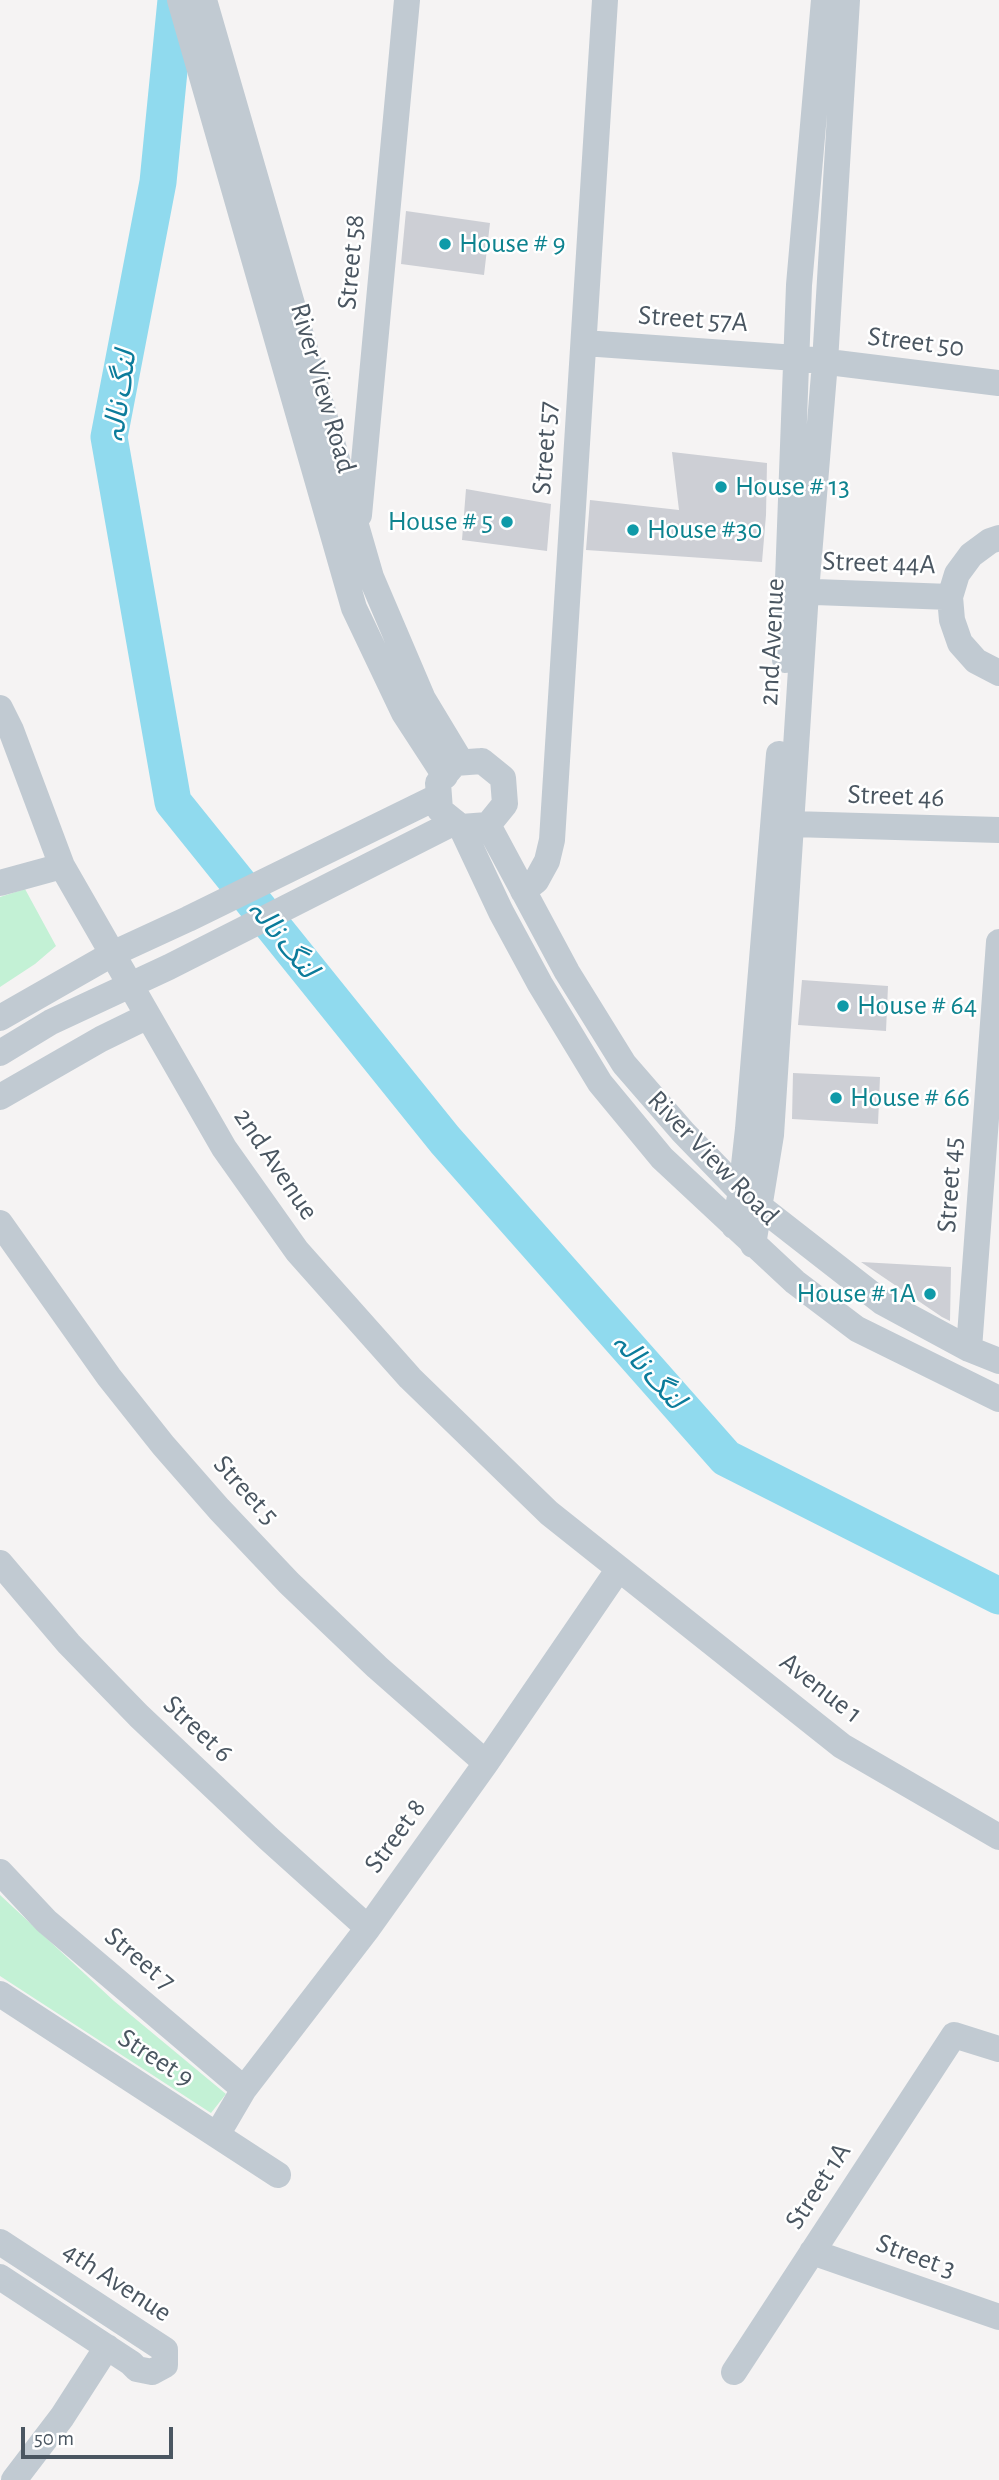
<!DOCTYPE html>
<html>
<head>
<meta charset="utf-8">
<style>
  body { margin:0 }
  #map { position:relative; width:999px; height:2480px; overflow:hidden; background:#f5f3f3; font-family:"Alegreya Sans",sans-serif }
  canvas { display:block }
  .scale { position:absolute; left:21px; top:2427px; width:152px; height:32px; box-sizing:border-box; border:4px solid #4a5661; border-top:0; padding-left:9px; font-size:21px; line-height:24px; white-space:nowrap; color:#4a5661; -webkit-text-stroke:5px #fff; paint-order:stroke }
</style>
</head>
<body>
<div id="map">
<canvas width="999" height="2480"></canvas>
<div class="scale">50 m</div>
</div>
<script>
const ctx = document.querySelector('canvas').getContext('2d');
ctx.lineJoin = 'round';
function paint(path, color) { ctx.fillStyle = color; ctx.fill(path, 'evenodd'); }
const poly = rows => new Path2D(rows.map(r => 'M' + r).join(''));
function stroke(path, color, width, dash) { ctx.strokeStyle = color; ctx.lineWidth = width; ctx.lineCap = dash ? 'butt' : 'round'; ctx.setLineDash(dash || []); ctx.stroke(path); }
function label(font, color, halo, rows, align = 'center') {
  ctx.font = font + ' "Alegreya Sans","Noto Sans Arabic",sans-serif'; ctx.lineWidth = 5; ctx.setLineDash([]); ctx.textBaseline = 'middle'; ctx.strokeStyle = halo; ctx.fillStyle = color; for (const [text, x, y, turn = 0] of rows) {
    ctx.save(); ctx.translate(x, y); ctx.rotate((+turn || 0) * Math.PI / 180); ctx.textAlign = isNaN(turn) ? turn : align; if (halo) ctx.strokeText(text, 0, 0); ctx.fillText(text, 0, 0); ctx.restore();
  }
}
const green = poly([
  [25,889,56,946,35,964,0,987,0,897],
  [0,1895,114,2001,226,2094,211,2113,0,1976]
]);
const river = poly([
  [176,0,158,182,109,437,173,802,445,1140,726,1458,999,1596]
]);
const building = poly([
  [406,211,490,223,484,275,401,264],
  [672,452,767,463,766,515,762,562,586,550,590,500,679,510],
  [466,489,551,504,547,551,462,540],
  [802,980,888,986,886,1031,798,1025],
  [793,1073,880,1077,878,1124,792,1119],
  [861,1262,951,1267,950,1321,942,1317]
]);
const minor = poly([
  [180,0,354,608,404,713,445,776],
  [204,0,371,577,423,699,461,762],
  [584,343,796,358,999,383],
  [359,515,407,0],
  [999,538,990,541,971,555,957,574,950,597,952,620,960,643,976,661,999,673],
  [788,591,950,597],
  [785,660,799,285,824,0],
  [0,708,11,730,62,866,224,1148,297,1251,410,1378,549,1513,842,1746,999,1837],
  [482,761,503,778,505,804,488,825,461,827,440,810,438,783,455,763,482,761],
  [792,824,999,830],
  [488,825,567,972,624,1064,683,1132,741,1192,882,1302,969,1349,999,1361],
  [461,827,501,912,540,984,600,1083,662,1158,795,1282,857,1329,999,1399],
  [0,883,62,866],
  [523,891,536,881,547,861,552,840,605,0],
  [0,1018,112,954,188,919,439,796],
  [0,1053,51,1022,169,967,455,822],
  [0,1097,101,1039,148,1016],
  [0,1223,109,1377,163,1445,219,1509,289,1583,377,1667,486,1763],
  [734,1226,741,1192,748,1129,779,754],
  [753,1245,771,1135,806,592,825,362,847,0],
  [969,1349,999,942],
  [0,1563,69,1644,139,1716,268,1838,368,1928],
  [0,1872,46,1921,244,2089],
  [0,1994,278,2175],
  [217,2135,244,2089,368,1928,486,1763,618,1570],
  [0,2242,165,2350,165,2365,152,2372,137,2369,131,2363,0,2277],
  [812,2252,999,2317],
  [734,2372,954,2035,999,2049],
  [14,2480,62,2417,107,2347]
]);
const markers = [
  [445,244,7,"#0f9aa8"],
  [721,487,7,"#0f9aa8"],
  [507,522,7,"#0f9aa8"],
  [633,530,7,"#0f9aa8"],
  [843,1006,7,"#0f9aa8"],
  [836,1098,7,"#0f9aa8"],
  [930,1294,7,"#0f9aa8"]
];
const cultureNames = [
  ["House # 9",459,244],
  ["House # 13",735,487],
  ["House # 5",493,522,"right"],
  ["House #30",647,530],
  ["House # 64",857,1006],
  ["House # 66",850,1098],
  ["House # 1A",916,1294,"right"]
];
const streetNames = [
  ["Street 58",351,262,-85],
  ["Street 57A",693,319,4],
  ["Street 50",916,342,7],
  ["River View Road",323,388,74],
  ["Street 57",545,448,-86],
  ["Street 44A",879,563,2],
  ["2nd Avenue",772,642,-87],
  ["Street 46",896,796,2],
  ["River View Road",713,1158,46],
  ["2nd Avenue",276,1164,56],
  ["Street 45",950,1185,-86],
  ["Street 5",246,1490,48],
  ["Avenue 1",821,1688,38],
  ["Street 6",198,1729,43],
  ["Street 8",395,1836,-54],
  ["Street 7",140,1959,40],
  ["Street 9",156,2058,33],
  ["Street 1A",818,2186,-57],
  ["Street 3",916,2256,20],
  ["4th Avenue",117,2282,33]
];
const waterNames = [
  ["لنگ نالہ",120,396,-82],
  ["لنگ نالہ",283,939,51],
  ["لنگ نالہ",649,1371,48]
];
paint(green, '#c3f1d5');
stroke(river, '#90daee', 37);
paint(building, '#cdcfd5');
stroke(minor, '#c1cad2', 26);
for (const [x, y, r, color] of markers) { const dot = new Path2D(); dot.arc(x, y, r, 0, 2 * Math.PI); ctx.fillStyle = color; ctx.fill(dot); stroke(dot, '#fff', 2.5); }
label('28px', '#0d838f', '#fff', cultureNames, 'left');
label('28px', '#4a5661', '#fff', streetNames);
label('italic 30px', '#0c7c9b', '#fff', waterNames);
</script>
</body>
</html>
